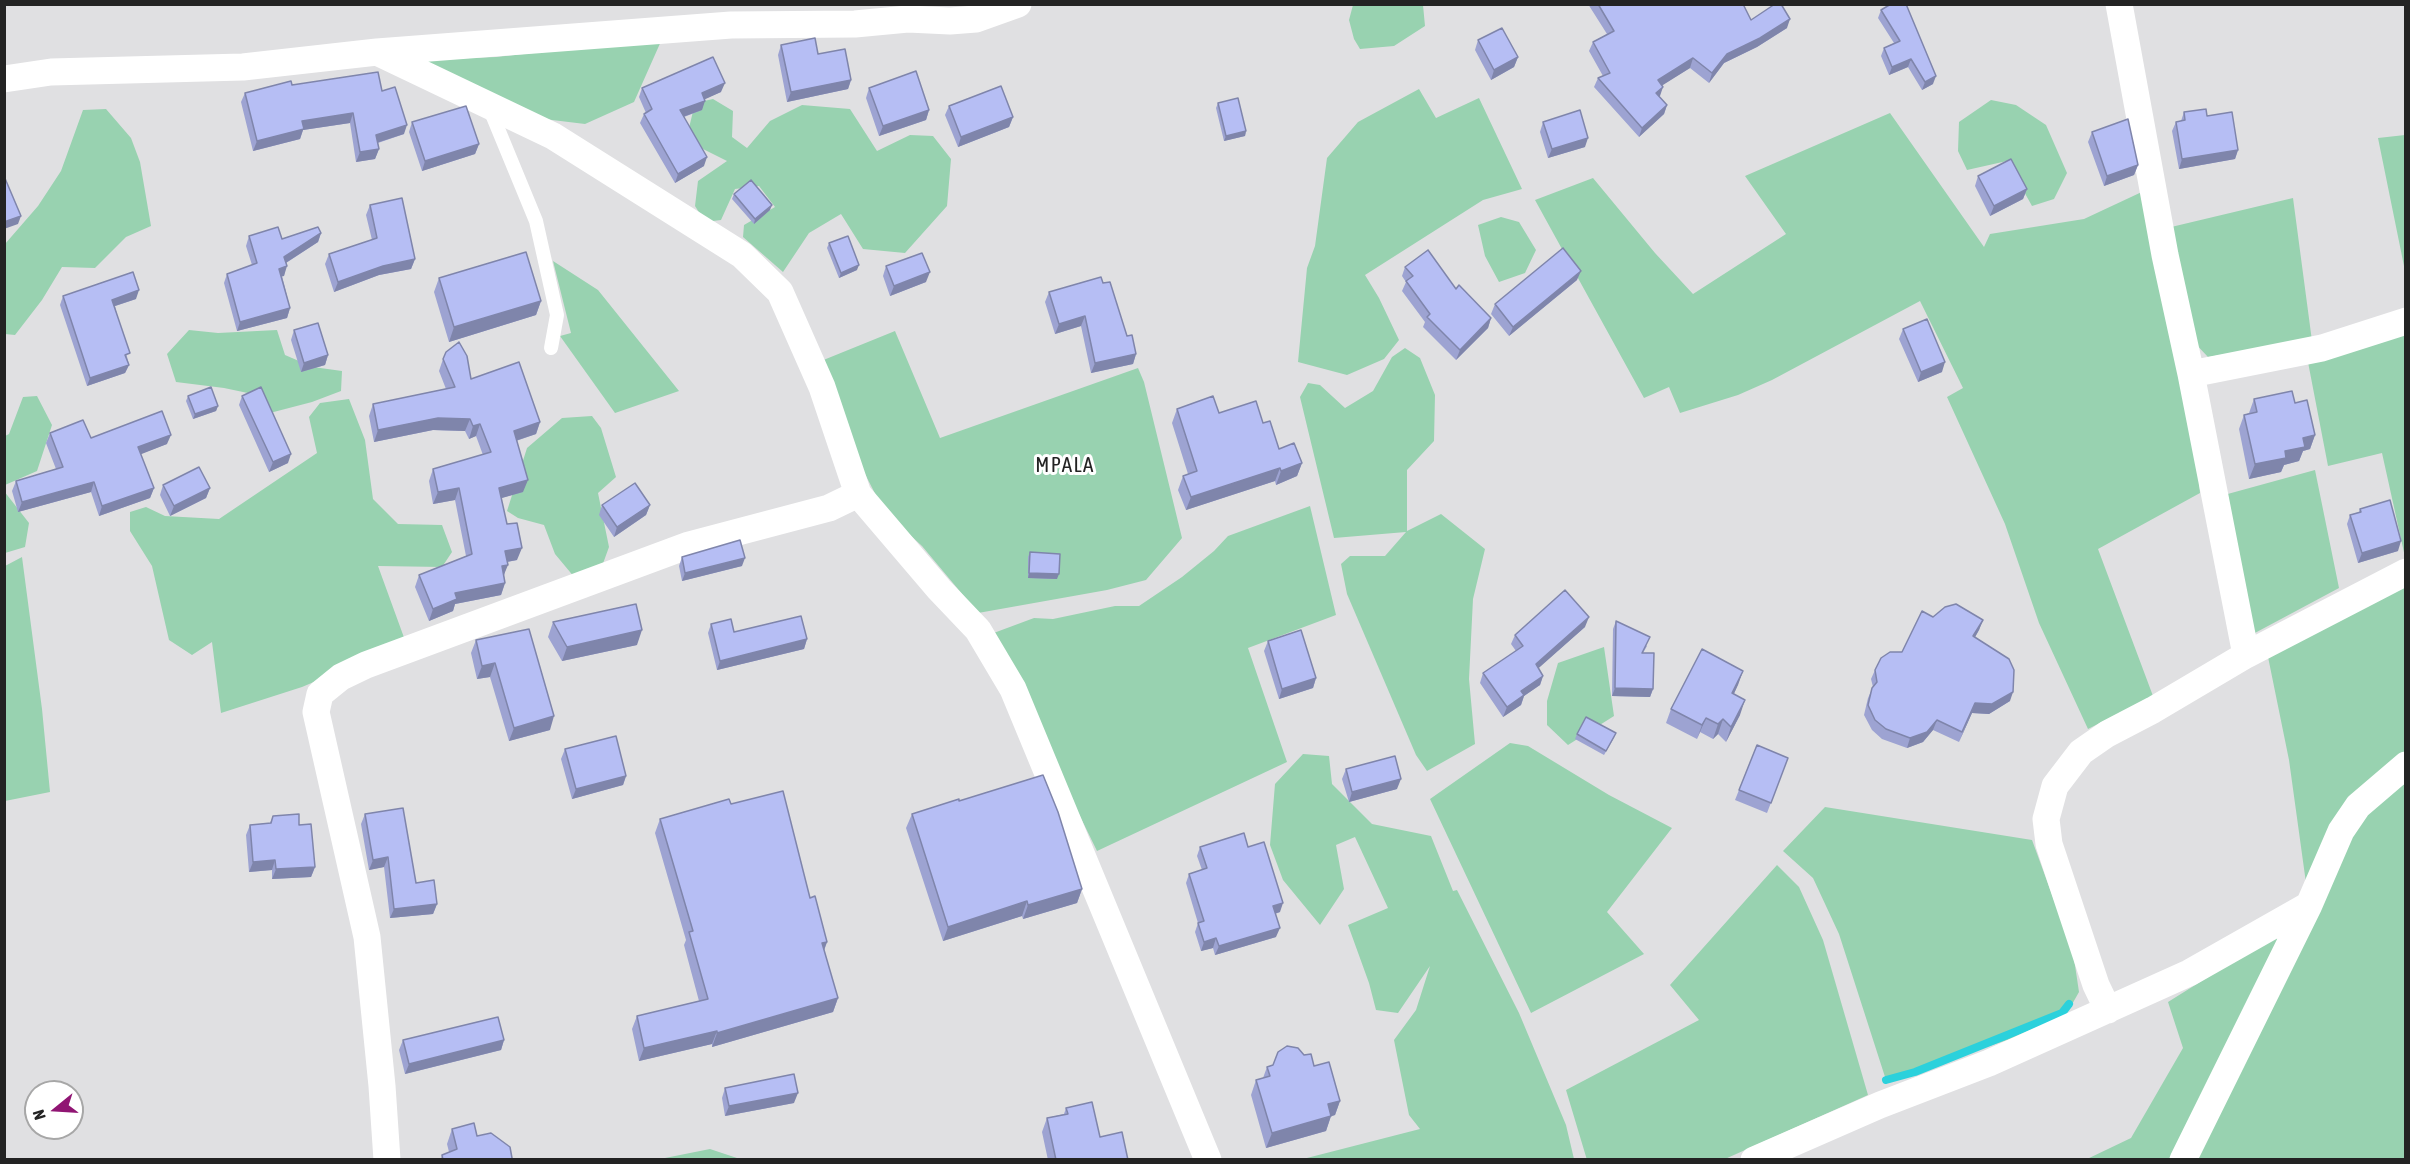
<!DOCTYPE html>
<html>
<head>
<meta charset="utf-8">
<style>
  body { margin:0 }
  #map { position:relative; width:2410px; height:1164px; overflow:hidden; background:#e0e0e2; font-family:"Asap Condensed",sans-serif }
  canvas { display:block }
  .frame { position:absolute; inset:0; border:6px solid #232323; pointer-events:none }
  .north { position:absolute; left:24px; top:1080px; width:60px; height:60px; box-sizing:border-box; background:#fff; border:2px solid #a7a7a7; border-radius:50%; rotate:252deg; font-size:16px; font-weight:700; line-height:24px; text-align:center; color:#232323 }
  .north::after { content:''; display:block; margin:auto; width:21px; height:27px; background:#901573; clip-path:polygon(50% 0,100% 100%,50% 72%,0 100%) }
</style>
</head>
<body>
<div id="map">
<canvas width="2410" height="1164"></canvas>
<div class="frame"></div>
<div class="north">N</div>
</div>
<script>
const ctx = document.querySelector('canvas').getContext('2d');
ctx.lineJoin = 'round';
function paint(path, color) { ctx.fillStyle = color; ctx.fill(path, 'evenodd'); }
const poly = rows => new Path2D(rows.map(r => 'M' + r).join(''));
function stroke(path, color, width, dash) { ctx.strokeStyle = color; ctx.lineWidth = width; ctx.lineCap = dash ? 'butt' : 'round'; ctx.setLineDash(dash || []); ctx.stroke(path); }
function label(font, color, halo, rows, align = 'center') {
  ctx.font = font + ' "Asap Condensed",sans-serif'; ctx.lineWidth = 6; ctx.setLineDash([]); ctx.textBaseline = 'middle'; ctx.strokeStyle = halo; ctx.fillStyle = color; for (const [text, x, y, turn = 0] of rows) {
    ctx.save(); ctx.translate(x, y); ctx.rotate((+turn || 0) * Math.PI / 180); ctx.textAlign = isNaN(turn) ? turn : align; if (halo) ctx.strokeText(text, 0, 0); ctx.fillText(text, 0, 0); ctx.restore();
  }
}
const green = poly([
  [1353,5,1423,5,1425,26,1394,46,1360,49,1354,39,1349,20],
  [662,39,634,102,585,124,544,119,416,60,496,57],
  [1419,89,1436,118,1479,98,1522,189,1483,200,1365,275,1379,298,1399,340,1384,359,1347,375,1298,362,1307,268,1315,246,1327,158,1358,122],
  [713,99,733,111,732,137,747,148,770,121,802,105,850,109,877,151,910,135,933,136,951,159,947,206,905,253,863,249,841,214,809,233,783,272,743,237,744,225,775,207,759,186,735,189,721,220,705,222,695,206,698,181,727,161,703,149,689,128,695,103],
  [1991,100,2016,105,2046,125,2067,173,2054,199,2032,206,2007,161,1967,170,1958,151,1959,122],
  [106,109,131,138,140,162,151,226,126,237,95,268,62,267,42,300,15,335,5,334,5,244,38,206,61,171,83,110],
  [1890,113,1984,247,1990,234,2084,219,2146,190,2197,460,2200,493,2098,549,2153,696,2088,729,2039,623,2005,524,1947,397,1963,388,1920,301,1772,380,1738,395,1680,413,1669,387,1644,398,1535,200,1593,178,1655,253,1693,294,1786,234,1745,176],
  [2405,135,2406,135,2405,271,2378,138],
  [2293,198,2312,341,2208,357,2190,338,2167,228],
  [1501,217,1519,222,1536,250,1525,273,1499,282,1485,256,1478,225],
  [553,261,598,290,679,391,615,413,560,336,571,333],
  [189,330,218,333,277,330,285,355,313,367,342,371,341,391,312,402,266,414,262,396,224,388,176,382,167,354],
  [895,331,940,438,1138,368,1144,382,1182,538,1146,580,1107,590,978,613,922,546,884,511,847,439,821,361],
  [2405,331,2405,557,2382,453,2328,466,2307,357],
  [1405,348,1420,358,1435,395,1434,441,1407,470,1407,531,1441,514,1485,549,1473,599,1469,679,1475,744,1427,771,1416,755,1347,594,1341,564,1350,556,1385,556,1406,532,1334,538,1300,397,1308,383,1320,385,1345,408,1373,391,1392,357],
  [37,396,52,425,37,471,5,485,5,436,9,434,23,397],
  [349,399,365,440,373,499,398,524,442,525,452,552,442,567,378,566,406,643,302,687,221,713,212,642,192,655,169,640,152,566,130,531,130,512,146,507,165,516,219,519,317,453,309,417,320,403],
  [592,416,601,428,616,477,598,493,609,547,601,569,575,578,555,554,544,525,518,518,507,511,527,448,562,418],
  [2315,470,2339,588,2253,634,2224,495],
  [4,491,29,523,25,547,5,553],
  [1310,506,1336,615,1248,648,1287,762,1097,851,991,634,1034,618,1053,619,1115,606,1139,606,1182,577,1214,551,1228,536],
  [22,557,42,709,50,792,5,801,5,566],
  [2405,586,2405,752,2306,883,2289,760,2267,652],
  [1604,647,1614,716,1568,745,1547,725,1547,701,1558,663],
  [1510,743,1528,746,1609,795,1672,828,1607,912,1644,954,1531,1013,1430,799],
  [1303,754,1329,756,1332,784,1372,824,1431,836,1453,891,1457,890,1519,1013,1566,1125,1574,1159,1303,1159,1420,1129,1409,1115,1394,1040,1416,1010,1430,966,1398,1013,1376,1010,1369,983,1348,925,1388,908,1355,837,1336,845,1344,889,1320,925,1283,880,1270,845,1275,784],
  [2401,783,2406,786,2405,1159,2190,1160,2353,822],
  [1825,807,2032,840,2073,952,2079,992,2062,1022,1886,1080,1839,934,1813,878,1783,851],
  [1777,865,1799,887,1823,940,1868,1095,1725,1159,1587,1160,1566,1090,1699,1020,1670,985],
  [2277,934,2277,953,2169,1159,2085,1160,2131,1138,2183,1048,2168,1002],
  [710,1149,740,1159,660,1159]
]);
const stream = poly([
  [1886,1080,1915,1072,2062,1013,2069,1004]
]);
const lane = poly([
  [489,107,536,221,557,315,551,348]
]);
const street = poly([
  [2119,4,2165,255,2191,374,2246,655],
  [377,52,553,136,742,255,780,292,822,387,858,494,939,589,978,630,1013,689,1208,1160],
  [4,79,51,72,243,67,377,52,731,25,855,24,908,19,950,21,976,19,1018,4],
  [2191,374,2322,348,2406,321],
  [2108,1010,2096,985,2049,844,2046,819,2055,786,2081,752,2107,734,2153,710,2246,655,2406,572],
  [387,1160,382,1086,367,937,316,712,320,694,341,677,366,665,689,545,829,508,858,494],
  [1754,1160,1880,1105,1989,1063,2189,973,2309,905],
  [2183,1160,2309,905,2341,831,2358,806,2406,765]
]);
const wall = poly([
  [1588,4,1743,4,1751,20,1787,28,1757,47,1724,63,1709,83,1690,68,1662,85,1659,97,1667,105,1664,114,1639,137,1594,87,1598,78,1603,76,1589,51,1593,42,1607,34],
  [1881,10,1933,84,1922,90,1908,67,1889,75,1881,56,1884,48,1894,43,1878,18],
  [1478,40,1518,57,1514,67,1491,80,1475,50],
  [781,45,818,54,851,80,848,89,787,102,778,55],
  [292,85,382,91,404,134,378,143,379,149,375,159,356,162,350,123,303,130,300,139,253,151,241,102,245,93],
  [642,88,721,92,704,99,702,110,684,117,704,166,675,183,640,123,644,114,646,113,639,97],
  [869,88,929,110,926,120,879,136,866,98],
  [1218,103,1246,131,1245,136,1224,141,1216,108],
  [949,106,1013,117,1009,127,958,147,945,115],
  [2184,112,2207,116,2238,150,2235,159,2179,169,2172,131,2176,122,2181,121],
  [412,122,479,144,475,154,422,171,409,132],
  [1543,122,1585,147,1548,158,1540,132],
  [2092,132,2138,165,2134,175,2104,186,2088,142],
  [1978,176,2027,189,2023,199,1990,216,1975,186],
  [734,194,770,210,754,224,732,199],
  [370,205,415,259,411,269,379,275,334,292,325,264,329,254,372,240,366,215],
  [321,233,318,242,286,263,284,276,282,276,290,308,287,318,237,331,224,283,227,274,252,265,246,246,249,236,282,239],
  [829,243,857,270,839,278,827,248],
  [886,266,926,282,890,296,883,276],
  [1405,267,1456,289,1491,318,1488,328,1456,360,1423,327,1425,322,1402,291,1406,282,1402,276],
  [439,278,541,301,536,315,449,342,434,292],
  [1577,280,1509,336,1491,314,1495,304],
  [1103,283,1136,354,1133,364,1091,373,1081,326,1055,334,1045,302,1049,292],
  [63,296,136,299,115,306,129,365,125,373,87,386,60,305],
  [1903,329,1942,372,1918,382,1899,339],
  [294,330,328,355,325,365,301,372,291,340],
  [443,359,471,379,540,422,536,434,516,441,523,492,501,498,507,524,517,560,507,562,504,576,505,583,501,595,455,604,453,611,429,621,415,587,419,575,466,556,455,500,433,504,429,481,433,469,483,455,476,436,469,439,465,431,433,430,374,442,369,416,373,404,446,389,439,371],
  [188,396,218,406,216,411,193,419,186,401],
  [242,396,288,463,269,472,239,405],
  [2254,399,2295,403,2315,435,2310,449,2303,451,2299,461,2284,465,2281,472,2249,479,2239,429,2244,415,2249,413],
  [1177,409,1219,413,1263,423,1279,449,1302,463,1297,476,1276,485,1275,481,1186,510,1178,490,1183,476,1188,474,1172,423],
  [50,433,167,444,140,454,154,488,150,498,99,516,91,492,18,512,12,491,16,481,56,469,46,443],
  [163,485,210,488,206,498,170,516,160,495],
  [602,505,650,505,646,515,614,537,599,515],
  [2360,509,2398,551,2358,563,2347,524,2350,515,2359,512],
  [1030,552,1057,579,1028,578,1028,557],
  [682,557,742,566,682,581,679,566],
  [1933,617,1983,620,1979,630,1975,637,2010,701,1989,714,1972,713,1959,742,1933,730,1923,742,1907,748,1882,739,1872,730,1864,715,1868,698,1873,687,1871,679,1875,670,1902,652],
  [1616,621,1647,646,1643,653,1653,689,1650,697,1612,696,1613,629],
  [553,622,637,645,562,661,548,637],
  [711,624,734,632,807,639,804,649,717,670,708,633],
  [1585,627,1538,668,1543,676,1540,685,1524,696,1521,705,1503,717,1480,683,1483,673,1516,651,1511,644,1515,635],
  [476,640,550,730,509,741,490,677,477,679,471,653],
  [1268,641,1316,678,1313,688,1279,699,1264,651],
  [1743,671,1734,694,1740,715,1726,742,1718,734,1713,739,1700,732,1697,739,1666,723,1671,709],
  [1616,733,1614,738,1604,755,1575,739,1577,734],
  [1757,745,1788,758,1767,813,1735,800],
  [565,749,626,776,623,785,572,799,561,759],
  [1346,769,1397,789,1349,802,1342,779],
  [959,801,1082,889,1077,903,1023,919,1022,916,943,941,906,828,912,814],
  [731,804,810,898,827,942,824,951,838,998,833,1012,712,1047,712,1044,639,1061,632,1029,637,1016,699,1001,684,945,686,940,655,833,660,819],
  [365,814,416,883,437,904,433,914,390,918,384,867,369,870,361,824],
  [273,816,299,825,315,867,311,877,272,879,272,870,249,872,246,835,250,825,270,823],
  [1200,847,1280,912,1275,914,1276,937,1215,955,1213,948,1201,951,1195,932,1198,923,1186,883,1189,874,1202,870,1197,856],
  [403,1040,504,1040,501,1050,405,1074,399,1050],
  [1304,1055,1314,1066,1340,1101,1335,1115,1331,1116,1326,1131,1266,1148,1251,1095,1256,1080,1263,1078,1267,1067],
  [725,1088,794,1103,725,1116,722,1098],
  [1066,1108,1100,1137,1128,1160,1048,1160,1042,1132,1047,1118,1064,1114],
  [452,1129,477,1136,512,1158,511,1160,441,1160,442,1155,449,1152,447,1144]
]);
const shadedWall = poly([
  [1790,19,1787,28,1757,47,1724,63,1709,83,1712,73,1727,54],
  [1518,57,1514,67,1491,80,1494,70],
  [1693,58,1690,68,1655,90,1658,80],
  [1911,59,1908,67,1889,75,1892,67],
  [1936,76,1933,84,1922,90,1925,82],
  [851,80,848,89,787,102,791,92],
  [725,83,721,92,699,102,702,93],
  [1663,87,1660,96,1652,102,1656,93],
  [705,101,702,110,677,119,680,110],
  [1667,105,1664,114,1639,137,1642,128],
  [929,110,926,120,879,136,883,126],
  [353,113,350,123,303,130,300,139,253,151,257,141,302,121],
  [1013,117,1009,127,958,147,961,137],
  [407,125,404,134,373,144,376,135],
  [1246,131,1245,136,1224,141,1226,136],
  [1588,138,1585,147,1548,158,1552,149],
  [479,144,475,154,422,171,425,161],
  [379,149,375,159,356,162,360,152],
  [2238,150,2235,159,2179,169,2182,159],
  [707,157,704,166,675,183,678,174],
  [2138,165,2134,175,2104,186,2107,176],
  [2027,189,2023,199,1990,216,1994,206],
  [772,205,770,210,754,224,755,219],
  [21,216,18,224,4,229,4,222],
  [321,233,318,242,281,266,284,257],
  [415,259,411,269,379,275,334,292,338,282,383,266],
  [859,265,857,270,839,278,841,273],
  [287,266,284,276,276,278,279,269],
  [1581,271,1577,280,1509,336,1513,327],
  [930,272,926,282,890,296,894,286],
  [139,290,136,299,109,308,112,300],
  [541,301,536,315,449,342,454,327],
  [290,308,287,318,237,331,240,322],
  [1085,316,1081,326,1055,334,1059,324],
  [1491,318,1488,328,1456,360,1460,350],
  [1136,354,1133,364,1091,373,1095,363],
  [328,355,325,365,301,372,304,363],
  [1945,362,1942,372,1918,382,1921,372],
  [129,365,125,373,87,386,90,378],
  [218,406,216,411,193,419,195,414],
  [438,418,470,419,465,431,433,430,374,442,378,430],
  [540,422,536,434,509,443,514,431],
  [480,424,476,436,469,439,473,426],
  [171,435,167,444,134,457,138,447],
  [2315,435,2310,449,2303,451,2299,461,2284,465,2281,472,2249,479,2255,464,2285,451,2303,438],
  [291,454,288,463,269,472,273,462],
  [1302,463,1297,476,1276,485,1281,471],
  [1280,468,1275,481,1186,510,1191,497],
  [528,480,523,492,495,500,499,488],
  [94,482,91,492,18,512,22,502],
  [154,488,150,498,99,516,102,506],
  [210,488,206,498,170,516,174,506],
  [459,488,455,500,433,504,438,492],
  [650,505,646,515,614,537,617,527],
  [2401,541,2398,551,2358,563,2362,553],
  [522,548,517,560,501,563,505,551],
  [745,558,742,566,682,581,685,573],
  [508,565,503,577,502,566],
  [1029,573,1059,574,1057,579,1028,578],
  [505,583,501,595,455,604,453,611,429,621,433,609,455,593],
  [1589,617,1585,627,1532,674,1536,664],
  [1983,620,1979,630,1970,646,1973,636],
  [642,630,637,645,562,661,567,647],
  [807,639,804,649,717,670,720,661],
  [495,663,490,677,477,679,482,666],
  [1743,671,1738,685,1727,708,1732,693],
  [1543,676,1540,685,1524,696,1521,705,1503,717,1507,707,1521,691],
  [1316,678,1313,688,1279,699,1282,689],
  [1615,688,1653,689,1650,697,1612,696],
  [2013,692,2010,701,1989,714,1972,713,1959,742,1975,703],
  [1745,700,1740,715,1726,742,1731,727],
  [554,716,550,730,509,741,514,728],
  [1706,718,1697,739,1702,725],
  [1723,719,1718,734,1713,739,1718,724],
  [1937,720,1933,730,1923,742,1907,748,1910,738],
  [626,776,623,785,572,799,576,789],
  [1401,779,1397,789,1349,802,1352,792],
  [388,857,384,867,369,870,373,860],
  [275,860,272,870,249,872,253,862],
  [315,867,311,877,272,879,276,869],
  [1082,889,1077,903,1023,919,1028,905],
  [1027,901,1022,916,943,941,948,927],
  [1283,903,1280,912,1270,915,1273,906],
  [437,904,433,914,390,918,394,909],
  [1280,928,1276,937,1215,955,1219,946],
  [1216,938,1213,948,1201,951,1204,942],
  [827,942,822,955,822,943],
  [838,998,833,1012,712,1047,717,1033],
  [717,1031,712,1044,639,1061,644,1048],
  [504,1040,501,1050,405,1074,409,1064],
  [798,1093,794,1103,725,1116,729,1106],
  [1340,1101,1335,1115,1323,1119,1328,1104],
  [1331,1116,1326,1131,1266,1148,1272,1133]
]);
const building = poly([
  [1598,4,1743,4,1751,20,1775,4,1781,4,1790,19,1760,38,1727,54,1712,73,1693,58,1658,80,1663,87,1656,93,1667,105,1642,128,1598,78,1610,73,1593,42,1614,31,1598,4],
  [1891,4,1906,4,1936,76,1925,82,1911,59,1892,67,1884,48,1900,41,1881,10,1891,4],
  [1502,28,1518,57,1494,70,1478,40,1502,28],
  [815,38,818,54,845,49,851,80,791,92,781,45,815,38],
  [713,57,725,83,702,93,705,101,680,110,707,157,678,174,644,114,652,109,642,88,713,57],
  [916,71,929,110,883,126,869,88,916,71],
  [378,72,382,91,395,87,407,125,376,135,379,149,360,152,353,113,302,121,304,129,257,141,245,93,291,81,292,85,378,72],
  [1001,86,1013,117,961,137,949,106,1001,86],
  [1238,98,1246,131,1226,136,1218,103,1238,98],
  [466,106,479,144,425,161,412,122,466,106],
  [2206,109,2207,116,2232,112,2238,150,2182,159,2176,122,2185,120,2184,112,2206,109],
  [1580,110,1588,138,1552,149,1543,122,1580,110],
  [2128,119,2138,165,2107,176,2092,132,2128,119],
  [2011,159,2027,189,1994,206,1978,176,2011,159],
  [4,176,21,216,4,222,4,176],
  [751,180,772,205,755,219,734,194,751,180],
  [402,198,415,259,383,266,338,282,329,254,377,238,370,205,402,198],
  [278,227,282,239,318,227,321,233,284,257,287,266,279,269,290,308,240,322,227,274,257,263,249,236,278,227],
  [848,236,859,265,841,273,829,243,848,236],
  [1563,248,1581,271,1513,327,1495,304,1563,248],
  [1428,250,1456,289,1459,285,1491,318,1460,350,1427,317,1430,314,1406,281,1413,276,1405,267,1428,250],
  [526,252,541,301,454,327,439,278,526,252],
  [922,253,930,272,894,286,886,266,922,253],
  [133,272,139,290,112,300,130,353,125,355,129,365,90,378,63,296,133,272],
  [1101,277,1103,283,1110,282,1127,336,1132,335,1136,354,1095,363,1085,316,1059,324,1049,292,1101,277],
  [1927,319,1945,362,1921,372,1903,329,1927,319],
  [318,323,328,355,304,363,294,330,318,323],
  [459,342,467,356,471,379,519,362,540,422,514,431,528,480,499,488,507,524,517,523,522,548,505,551,508,565,502,566,505,583,455,593,457,599,433,609,419,575,472,554,459,488,438,492,433,469,491,452,480,424,473,426,470,419,438,418,378,430,373,404,455,387,443,359,446,352,459,342],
  [211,387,218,406,195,414,188,396,211,387],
  [261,387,291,454,273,462,242,396,261,387],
  [2292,391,2295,403,2307,400,2315,435,2303,438,2305,447,2285,451,2286,458,2255,464,2244,415,2257,412,2254,399,2292,391],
  [1213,396,1219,413,1256,401,1263,423,1270,421,1279,449,1294,443,1302,463,1281,471,1280,468,1191,497,1183,476,1197,471,1177,409,1213,396],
  [162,411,171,435,138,447,154,488,102,506,94,482,22,502,16,481,63,467,50,433,83,420,91,438,162,411],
  [199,467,210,488,174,506,163,485,199,467],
  [635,483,650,505,617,527,602,505,635,483],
  [2390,500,2401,541,2362,553,2350,515,2361,512,2360,509,2390,500],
  [740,540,745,558,685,573,682,557,740,540],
  [1030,552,1060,554,1059,574,1029,573,1030,552],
  [1565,590,1589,617,1536,664,1543,676,1521,691,1524,695,1507,707,1483,673,1523,646,1515,635,1565,590],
  [636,604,642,630,567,647,553,622,636,604],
  [1956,604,1983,620,1973,636,2009,659,2014,670,2013,692,1992,704,1975,703,1962,732,1937,720,1927,732,1910,738,1886,729,1875,720,1868,705,1872,688,1877,682,1875,670,1881,658,1890,652,1902,652,1922,611,1933,617,1945,607,1956,604],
  [801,616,807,639,720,661,711,624,731,619,734,632,801,616],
  [1616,621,1650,637,1642,653,1654,653,1653,689,1615,688,1616,621],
  [529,629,554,716,514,728,495,663,482,666,476,640,529,629],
  [1301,630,1316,678,1282,689,1268,641,1301,630],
  [1702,649,1743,671,1732,693,1745,700,1731,727,1723,719,1718,724,1706,718,1702,725,1671,709,1702,649],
  [1586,717,1616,733,1606,751,1577,734,1586,717],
  [616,736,626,776,576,789,565,749,616,736],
  [1757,745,1788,758,1771,803,1739,790,1757,745],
  [1395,756,1401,779,1352,792,1346,769,1395,756],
  [1043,775,1058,812,1082,889,1028,905,1027,901,948,927,912,814,959,799,959,801,1043,775],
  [783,791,810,898,815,896,827,942,822,943,838,998,717,1033,717,1031,644,1048,637,1016,708,999,689,932,693,931,660,819,729,799,731,804,783,791],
  [403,808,416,883,434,880,437,904,394,909,388,857,373,860,365,814,403,808],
  [299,814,299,825,311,824,315,867,276,869,275,860,253,862,250,825,271,823,273,816,299,814],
  [1244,833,1248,847,1264,842,1283,903,1273,906,1280,928,1219,946,1216,938,1204,942,1198,923,1204,921,1189,874,1207,868,1200,847,1244,833],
  [498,1017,504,1040,409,1064,403,1040,498,1017],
  [1287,1046,1298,1048,1304,1055,1311,1054,1314,1066,1329,1062,1340,1101,1328,1104,1331,1116,1272,1133,1256,1080,1270,1076,1267,1067,1273,1065,1278,1052,1287,1046],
  [794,1074,798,1093,729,1106,725,1088,794,1074],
  [1092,1102,1100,1137,1122,1132,1128,1160,1056,1160,1047,1118,1068,1114,1066,1108,1092,1102],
  [474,1123,477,1136,491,1133,510,1147,512,1158,509,1160,443,1160,442,1155,457,1149,452,1129,474,1123]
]);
const quarterNames = [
  ["MPALA",1065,465]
];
paint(green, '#98d2b0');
stroke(stream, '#2bd1dc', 8);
stroke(lane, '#fff', 14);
stroke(street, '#fff', 27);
paint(wall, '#9da3d2');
paint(shadedWall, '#7f85ab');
paint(building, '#b6bef4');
stroke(building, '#7f85ab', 1.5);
ctx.letterSpacing = '1.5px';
label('21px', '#232323', '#fff', quarterNames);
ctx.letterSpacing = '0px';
</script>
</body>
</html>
